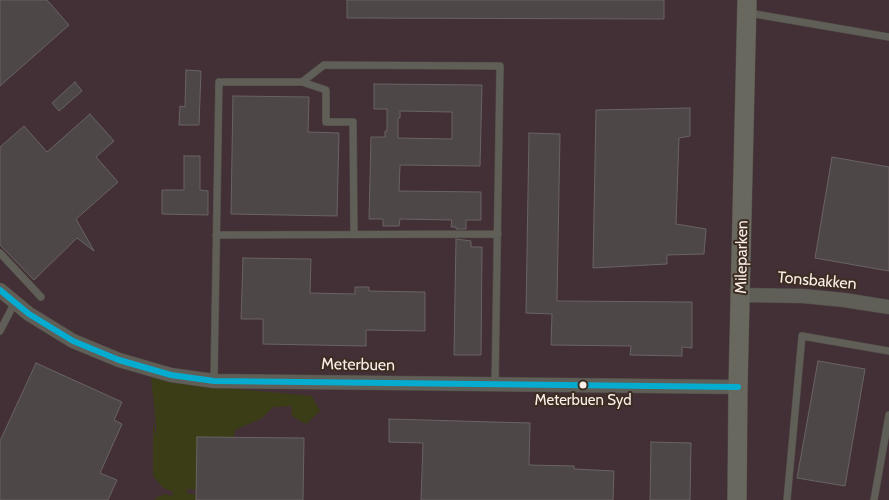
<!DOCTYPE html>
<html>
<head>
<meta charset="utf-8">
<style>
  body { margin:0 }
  canvas { display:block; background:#362d27 }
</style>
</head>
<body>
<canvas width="889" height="500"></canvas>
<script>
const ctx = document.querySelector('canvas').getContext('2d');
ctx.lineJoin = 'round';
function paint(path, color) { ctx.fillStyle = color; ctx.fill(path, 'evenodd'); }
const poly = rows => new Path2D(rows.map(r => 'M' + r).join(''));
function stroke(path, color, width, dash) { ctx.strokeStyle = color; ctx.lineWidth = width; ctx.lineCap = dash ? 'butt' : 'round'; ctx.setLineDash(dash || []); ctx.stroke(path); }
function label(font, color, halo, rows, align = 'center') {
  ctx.font = font + ' Cabin,sans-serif'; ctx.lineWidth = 4; ctx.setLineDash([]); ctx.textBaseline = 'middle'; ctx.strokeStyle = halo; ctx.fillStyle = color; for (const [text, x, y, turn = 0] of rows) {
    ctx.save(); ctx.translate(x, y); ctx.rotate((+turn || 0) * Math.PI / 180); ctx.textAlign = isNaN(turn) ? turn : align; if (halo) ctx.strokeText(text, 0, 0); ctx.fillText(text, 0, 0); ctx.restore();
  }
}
const industrial = poly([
  [0,0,889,0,889,500,0,500]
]);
const green = poly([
  [151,377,173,383,312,396,320,411,306,424,292,416,291,406,273,407,262,418,235,430,234,437,197,437,196,490,188,489,186,493,196,494,196,500,155,500,155,498,165,494,172,496,173,492,163,488,153,476,153,424,157,436]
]);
const building = poly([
  [0,0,47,0,69,25,0,86,0,0],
  [347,0,664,0,664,19,347,18,347,0],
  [186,70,201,71,199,125,179,125,180,106,185,107,186,70],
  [75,82,82,91,59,111,52,103,75,82],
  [374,84,482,85,480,166,400,165,399,191,481,192,481,220,466,220,466,229,456,229,456,227,451,227,452,220,400,219,399,226,383,226,383,219,369,219,371,137,385,137,385,131,387,131,387,109,374,109,374,84],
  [400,111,452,112,452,139,398,138,398,118,400,118,400,111],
  [233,96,309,97,308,132,339,133,337,216,231,214,233,96],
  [690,108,690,136,679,138,676,224,706,229,704,254,667,255,667,264,593,268,596,110,690,108],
  [90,114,114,141,96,157,118,182,76,219,94,251,77,238,34,280,0,245,0,147,24,126,47,152,90,114],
  [529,133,560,134,557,301,692,302,692,348,682,347,682,356,630,355,631,346,551,345,552,314,526,313,529,133],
  [184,156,200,156,200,190,208,191,208,215,162,214,162,190,184,190,184,156],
  [832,157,889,167,889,271,815,258,832,157],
  [456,239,471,241,471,247,482,247,481,355,454,355,456,239],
  [243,258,311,259,310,293,355,294,355,287,369,287,369,291,425,292,425,331,366,330,366,346,263,344,263,319,241,319,243,258],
  [818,361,865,369,845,486,797,478,818,361],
  [36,363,122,402,114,420,122,424,100,473,117,480,108,500,0,500,0,441,36,363],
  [389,419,530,423,529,465,574,466,574,469,614,471,613,500,421,500,423,443,389,442,389,419],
  [197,437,304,438,303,500,196,500,197,437],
  [651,442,691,443,690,500,650,500,651,442]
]);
const lane = poly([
  [749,13,889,37],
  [302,82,326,90,326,122,353,122,354,235],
  [216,235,498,234],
  [0,253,41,297],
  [0,331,15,302],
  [214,381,219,82,302,82,324,65,500,66,495,385],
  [787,500,802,336,889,351],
  [874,500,889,415]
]);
const street = poly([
  [0,290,29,314,73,341,119,360,171,375,214,381,738,387],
  [741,295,803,296,844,300,889,307]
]);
const secondary = poly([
  [737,500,738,387,747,0]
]);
const bus1 = poly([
  [0,290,29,314,73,341,119,360,171,375,214,381,738,387]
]);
const markers = [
  [583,385,4.5,"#fbf0e9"]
];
const busNames = [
  ["Meterbuen Syd",583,401]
];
const streetNames = [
  ["Mileparken",742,257,-89],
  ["Tonsbakken",817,281,5],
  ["Meterbuen",358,365,1]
];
paint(industrial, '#423036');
paint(green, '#3b3d17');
paint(building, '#4e4747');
stroke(building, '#6a6363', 1);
stroke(lane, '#504944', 8);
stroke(street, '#504944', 15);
stroke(secondary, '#504944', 20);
stroke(lane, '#5f5e57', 7);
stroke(street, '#5f5e57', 14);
stroke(secondary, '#69685f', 19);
stroke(bus1, '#06acd0', 6);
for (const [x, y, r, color] of markers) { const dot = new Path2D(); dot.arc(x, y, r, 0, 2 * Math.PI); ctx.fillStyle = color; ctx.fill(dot); stroke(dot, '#3c2c21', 2); }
label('15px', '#fbf0e9', '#3c2c21', busNames);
label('16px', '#fbf0e9', '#3c2c21', streetNames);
</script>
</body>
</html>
